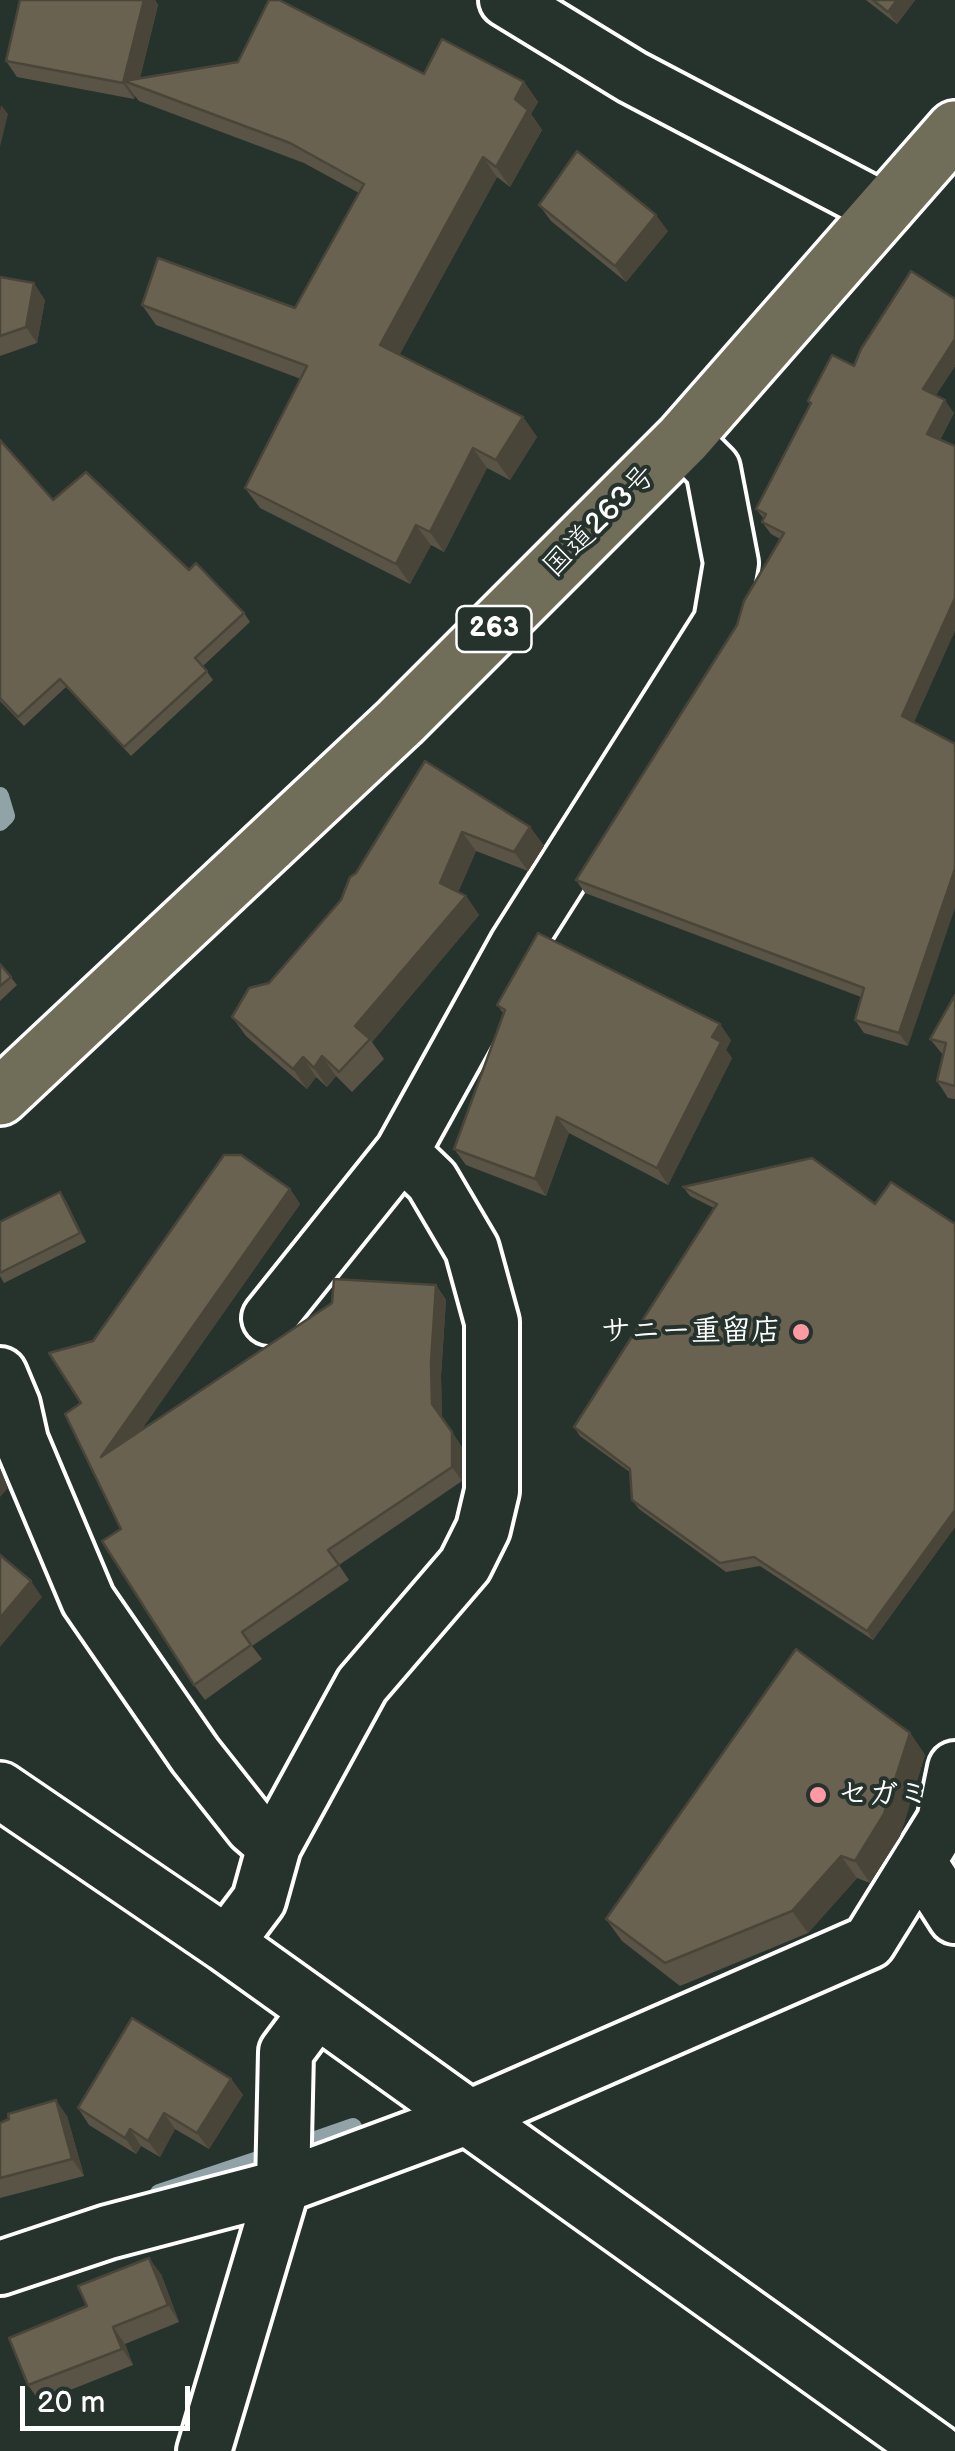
<!DOCTYPE html>
<html>
<head>
<meta charset="utf-8">
<style>
  body { margin:0 }
  #map { position:relative; width:955px; height:2451px; overflow:hidden; background:#26332d; font-family:"Balsamiq Sans",sans-serif }
  canvas { display:block }
  .scale { position:absolute; left:20px; top:2386px; width:170px; height:45px; box-sizing:border-box; border:5px solid #fff; border-top:0; padding-left:12px; font-size:30px; line-height:35px; white-space:nowrap; color:#fff; -webkit-text-stroke:8px #26332d; paint-order:stroke }
</style>
</head>
<body>
<div id="map">
<canvas width="955" height="2451"></canvas>
<div class="scale">20 m</div>
</div>
<script>
const ctx = document.querySelector('canvas').getContext('2d');
ctx.lineJoin = 'round';
const poly = rows => new Path2D(rows.map(r => 'M' + r).join(''));
function stroke(path, color, width, dash) { ctx.strokeStyle = color; ctx.lineWidth = width; ctx.lineCap = dash ? 'butt' : 'round'; ctx.setLineDash(dash || []); ctx.stroke(path); }
function paint(path, color) { ctx.fillStyle = color; ctx.fill(path, 'evenodd'); }
function label(font, color, halo, rows, align = 'center') {
  ctx.font = font + ' "Balsamiq Sans","Klee One",sans-serif'; ctx.lineWidth = 8; ctx.setLineDash([]); ctx.textBaseline = 'middle'; ctx.strokeStyle = halo; ctx.fillStyle = color; for (const [text, x, y, turn = 0] of rows) {
    ctx.save(); ctx.translate(x, y); ctx.rotate((+turn || 0) * Math.PI / 180); ctx.textAlign = isNaN(turn) ? turn : align; if (halo) ctx.strokeText(text, 0, 0); ctx.fillText(text, 0, 0); ctx.restore();
  }
}
const stream = poly([
  [0,796,6,816,0,822],
  [307,2143,353,2127],
  [159,2193,258,2160]
]);
const street = poly([
  [506,0,632,77,885,210],
  [269,1318,402,1152,516,946,721,622,731,563,713,469,683,439],
  [0,1374,13,1405,21,1441,88,1600,195,1755,252,1827,274,1846],
  [919,1861,955,1917],
  [226,1944,259,1900,274,1846,362,1685,465,1565,483,1529,492,1491,492,1322,472,1249,432,1181,402,1152],
  [0,2268,108,2232,283,2186,469,2117,869,1942,944,1821,955,1768],
  [204,2451,283,2186,286,2052,318,2009]
]);
const secondary = poly([
  [0,1790,226,1944,935,2451]
]);
const highway = poly([
  [0,1097,400,722,683,439,955,129]
]);
const wall = poly([
  [20,0,155,0,158,5,140,78,424,74,524,82,538,102,531,114,542,130,510,187,497,177,399,355,523,417,537,437,510,480,487,468,444,552,431,545,410,584,260,508,245,488,301,379,156,325,142,305,295,308,359,193,304,163,139,101,135,96,134,99,17,77,6,61],
  [866,0,915,0,897,24],
  [539,205,668,231,626,282,551,221],
  [0,277,45,300,37,343,0,356],
  [854,366,955,366,936,395,954,413,940,440,914,723,908,1046,864,1033,855,1020,861,997,585,893,576,880,737,625,780,539,771,534,762,522,764,519,756,509,810,405,808,401],
  [0,440,53,500,189,570,244,613,250,622,203,666,213,680,131,756,66,687,24,726,0,701],
  [425,761,530,827,544,846,528,871,476,851,458,892,466,896,479,915,372,1042,384,1059,352,1092,336,1076,327,1087,316,1077,307,1089,246,1036,232,1017,269,983,341,900],
  [0,964,17,985,0,1001],
  [955,995,955,1099,948,1098,937,1081,943,1055,930,1039],
  [497,1005,731,1040,726,1050,732,1058,668,1185,569,1133,546,1196,466,1165,454,1149,504,1014],
  [683,1187,875,1204,955,1224,955,1527,873,1640,760,1566,726,1572,639,1509,632,1500,631,1473,580,1436,574,1427,714,1208,690,1196],
  [290,1189,300,1204,140,1431,436,1285,446,1300,441,1376,442,1418,462,1447,462,1481,339,1565,349,1580,252,1646,262,1659,205,1700,194,1685,121,1529,81,1403,93,1341],
  [60,1192,66,1201,86,1242,4,1283,0,1276,0,1222],
  [910,1733,925,1755,900,1836,870,1883,857,1878,808,1933,680,1986,622,1941,606,1919],
  [231,2079,243,2095,209,2149,175,2129,160,2157,141,2146,136,2154,89,2125,78,2108],
  [67,2116,84,2176,0,2198,0,2123],
  [161,2274,179,2322,125,2344,133,2365,40,2402,28,2385,87,2306]
]);
const shadedWall = poly([
  [144,0,155,0,158,5,138,86,124,81,135,96,134,99,123,83],
  [897,0,915,0,897,24,888,12],
  [524,82,538,102,531,114,542,130,510,187,496,167,515,99],
  [1,105,8,114,0,147,0,111],
  [483,157,497,177,394,365,380,345],
  [656,215,668,231,626,282,615,266],
  [34,283,45,300,37,343,26,327],
  [955,339,955,366,932,401,923,389],
  [945,400,954,413,936,447,927,434],
  [523,417,537,437,510,480,496,460],
  [473,448,487,468,444,552,430,532],
  [416,525,431,545,410,584,396,564],
  [955,598,955,631,911,729,902,716],
  [530,827,544,846,528,871,514,852],
  [462,832,476,851,454,902,440,883],
  [955,869,955,908,908,1046,899,1033],
  [466,896,479,915,372,1042,355,1026],
  [720,1024,731,1040,726,1050,732,1058,668,1185,657,1168,712,1037],
  [322,1056,336,1076,327,1087,314,1068],
  [303,1057,316,1077,307,1089,293,1069],
  [557,1117,569,1133,546,1196,535,1179],
  [290,1189,300,1204,112,1472,101,1457],
  [60,1192,66,1201,86,1242,80,1233],
  [436,1285,446,1300,441,1376,442,1418,432,1404,431,1362],
  [452,1432,462,1447,462,1481,452,1467],
  [0,1468,8,1488,0,1497],
  [955,1510,955,1527,873,1640,867,1631],
  [31,1581,42,1597,0,1647,0,1618],
  [910,1733,925,1755,900,1836,870,1883,855,1861],
  [841,1856,857,1878,808,1933,792,1911],
  [231,2079,243,2095,209,2149,197,2133],
  [56,2100,67,2116,84,2176,72,2159],
  [164,2113,175,2129,160,2157,148,2141],
  [130,2129,141,2146,136,2154,125,2138],
  [149,2258,161,2274,179,2322,168,2305],
  [113,2327,125,2344,133,2365,122,2349]
]);
const building = poly([
  [20,0,144,0,123,83,6,61,20,0],
  [269,0,279,0,424,74,442,39,524,82,515,99,528,110,496,167,483,157,380,345,523,417,496,460,473,448,430,532,416,525,396,564,245,488,307,366,142,305,158,258,295,308,364,184,290,143,124,81,238,62,269,0],
  [873,0,897,0,888,12,873,0],
  [577,151,656,215,615,266,539,205,577,151],
  [911,271,955,299,955,339,923,389,945,400,927,434,955,446,955,598,902,716,955,744,955,869,899,1033,855,1020,864,988,576,880,737,625,744,601,784,533,762,522,766,514,756,509,811,403,808,401,832,355,854,366,861,349,911,271],
  [0,277,34,283,26,327,0,336,0,277],
  [0,440,53,500,86,472,189,570,196,563,244,613,195,658,207,671,124,747,60,679,18,717,0,698,0,440],
  [425,761,530,827,514,852,462,832,440,883,466,896,355,1026,370,1039,339,1072,322,1056,314,1068,303,1057,293,1069,232,1017,249,988,269,983,341,900,350,877,356,873,425,761],
  [538,933,720,1024,712,1037,721,1042,657,1168,557,1117,535,1179,454,1149,505,1010,497,1005,538,933],
  [0,964,11,977,0,986,0,964],
  [955,995,955,1086,937,1081,946,1043,930,1039,955,995],
  [224,1155,241,1155,290,1189,101,1457,332,1303,334,1279,436,1285,431,1362,432,1404,452,1432,452,1467,328,1550,339,1565,242,1632,251,1645,194,1685,102,1541,121,1529,65,1414,81,1403,49,1353,93,1341,224,1155],
  [812,1158,875,1204,891,1182,955,1224,955,1510,867,1631,754,1557,720,1563,632,1500,630,1469,574,1427,717,1204,683,1187,812,1158],
  [60,1192,80,1233,0,1273,0,1222,60,1192],
  [0,1555,31,1581,0,1618,0,1555],
  [796,1649,910,1733,884,1814,855,1861,841,1856,792,1911,665,1963,606,1919,796,1649],
  [132,2018,231,2079,197,2133,164,2113,148,2141,130,2129,125,2138,78,2108,132,2018],
  [56,2100,72,2159,0,2178,0,2123,9,2119,8,2114,56,2100],
  [149,2258,168,2305,113,2327,122,2349,28,2385,9,2338,87,2306,78,2286,149,2258]
]);
const markers = [
  [801,1332,10,"#ff9aa2"],
  [818,1795,10,"#ff9aa2"]
];
const shields = [
  [494,629,75]
];
const shieldNames = [
  ["263",494,629]
];
const streetNames = [
  ["国道263号",600,522,-45]
];
const poiNames = [
  ["サニー重留店",781,1332],
  ["セガミ",838,1795,"left"]
];
stroke(stream, '#91a3a7', 18);
stroke(street, '#fff', 60);
stroke(secondary, '#fff', 62);
stroke(highway, '#fff', 62);
stroke(street, '#26332d', 52);
stroke(secondary, '#26332d', 55);
stroke(highway, '#706e59', 55);
paint(wall, '#5a5446');
paint(shadedWall, '#4a4539');
paint(building, '#696251');
stroke(building, '#4a4539', 2.5);
for (const [x, y, r, color] of markers) { const dot = new Path2D(); dot.arc(x, y, r, 0, 2 * Math.PI); ctx.fillStyle = color; ctx.fill(dot); stroke(dot, '#26332d', 4); }
for (const [x, y, w] of shields) { const box = new Path2D(); box.roundRect(x - w / 2, y - 23, w, 46, 8); ctx.fillStyle = '#26332d'; ctx.fill(box); stroke(box, '#fff', 2.5); }
label('bold 28px', '#fff', null, shieldNames);
label('30px', '#fff', '#26332d', streetNames);
label('bold 30px', '#fff', '#26332d', poiNames, 'right');
</script>
</body>
</html>
